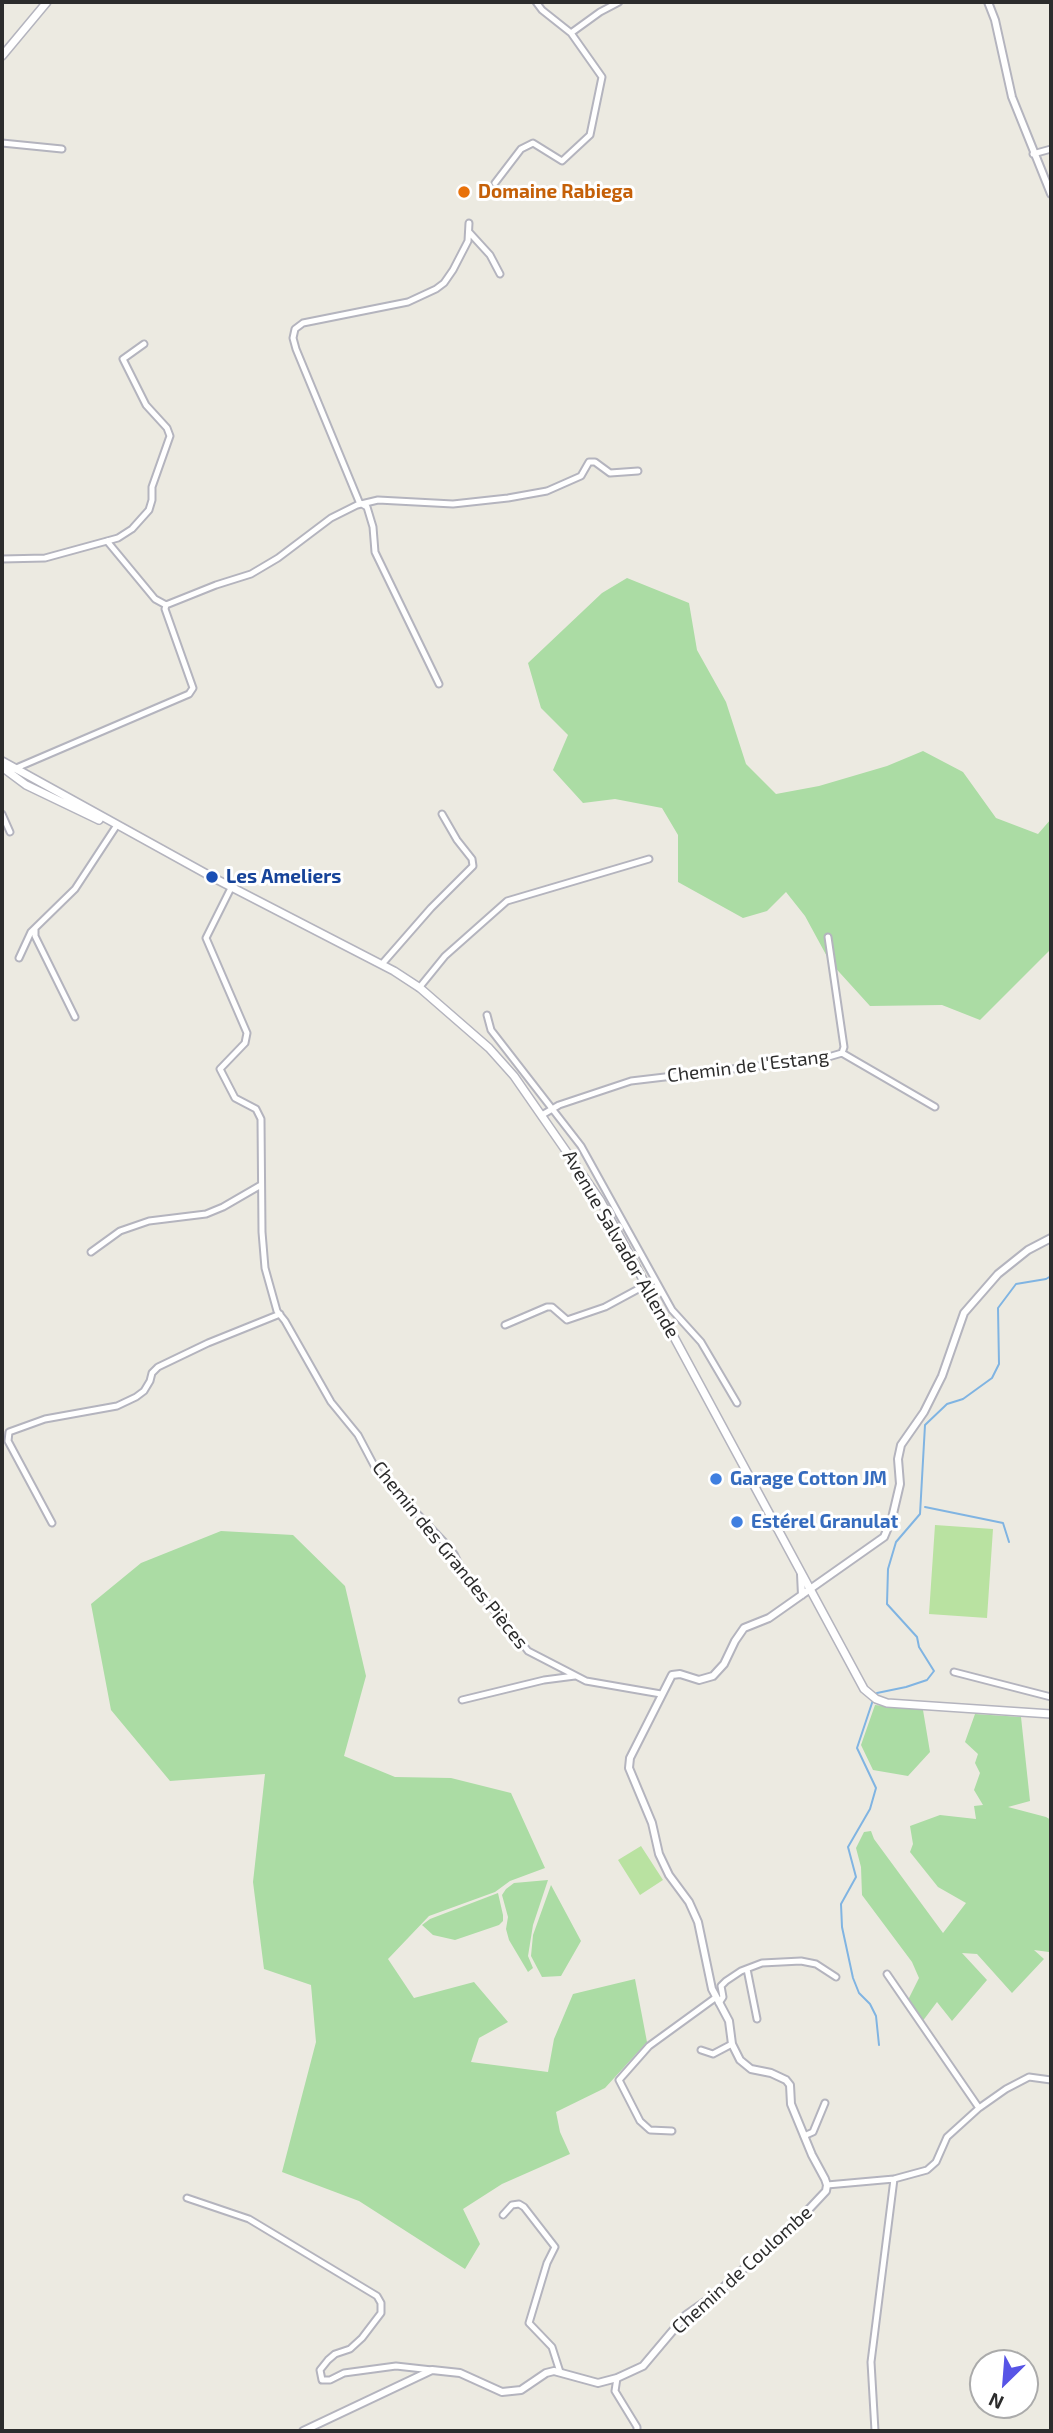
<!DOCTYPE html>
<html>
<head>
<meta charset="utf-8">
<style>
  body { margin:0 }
  #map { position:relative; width:1053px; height:2433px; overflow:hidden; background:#eceae1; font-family:"Exo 2",sans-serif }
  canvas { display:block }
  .frame { position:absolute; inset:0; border:4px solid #2c2c2c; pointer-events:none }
  .north { position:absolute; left:969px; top:2349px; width:70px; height:70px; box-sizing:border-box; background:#fff; border:2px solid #ababab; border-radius:50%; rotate:205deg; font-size:19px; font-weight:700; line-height:28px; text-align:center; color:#2c2c2c }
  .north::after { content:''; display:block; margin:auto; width:24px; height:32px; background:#5754e6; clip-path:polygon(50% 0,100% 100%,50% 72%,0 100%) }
</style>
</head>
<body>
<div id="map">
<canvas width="1053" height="2433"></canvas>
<div class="frame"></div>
<div class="north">N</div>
</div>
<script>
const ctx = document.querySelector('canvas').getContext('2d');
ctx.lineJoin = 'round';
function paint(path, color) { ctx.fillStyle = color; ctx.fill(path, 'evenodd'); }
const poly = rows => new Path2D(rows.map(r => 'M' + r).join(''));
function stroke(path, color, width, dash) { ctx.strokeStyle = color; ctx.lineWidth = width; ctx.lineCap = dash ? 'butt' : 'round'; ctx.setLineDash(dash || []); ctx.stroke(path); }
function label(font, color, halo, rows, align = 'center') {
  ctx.font = font + ' "Exo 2",sans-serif'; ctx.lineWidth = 6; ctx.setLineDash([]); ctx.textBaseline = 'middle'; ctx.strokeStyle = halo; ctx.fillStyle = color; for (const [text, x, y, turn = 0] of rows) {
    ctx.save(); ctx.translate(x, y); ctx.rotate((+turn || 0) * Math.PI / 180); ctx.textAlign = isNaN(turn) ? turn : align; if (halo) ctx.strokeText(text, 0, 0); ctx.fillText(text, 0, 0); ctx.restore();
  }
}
const green = poly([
  [627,578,689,603,697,650,726,702,746,764,776,794,819,786,887,766,923,751,963,772,996,818,1038,834,1051,819,1051,949,980,1020,942,1005,870,1006,830,962,805,916,786,892,767,911,743,918,678,882,678,835,662,808,615,799,583,803,553,770,568,735,541,708,528,663,602,593],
  [221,1531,293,1535,345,1586,366,1676,344,1756,395,1777,451,1778,511,1793,545,1868,510,1881,495,1892,429,1916,388,1959,414,1998,474,1982,508,2022,479,2038,471,2062,548,2072,554,2039,573,1994,635,1979,647,2042,605,2088,556,2112,560,2132,570,2154,502,2184,463,2209,480,2244,465,2269,359,2201,282,2172,316,2042,311,1985,264,1969,253,1882,265,1774,170,1781,111,1710,91,1604,141,1563],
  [875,1705,923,1710,930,1752,908,1776,873,1770,861,1745],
  [975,1714,1021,1717,1030,1801,1008,1807,1046,1817,1051,1820,1051,1949,1049,1952,1034,1950,1044,1959,1012,1993,977,1954,962,1953,987,1980,952,2021,937,2002,922,2022,908,2000,919,1978,912,1962,862,1895,861,1867,856,1848,864,1832,871,1831,874,1839,943,1933,966,1903,938,1887,910,1852,913,1844,910,1826,940,1815,976,1819,974,1806,983,1805,974,1790,980,1773,975,1763,978,1754,965,1742],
  [548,1880,533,1925,528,1956,533,1968,528,1972,509,1940,506,1929,508,1917,502,1895,506,1889,514,1883],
  [551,1885,581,1941,561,1976,542,1977,531,1956,533,1935],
  [498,1893,503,1915,503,1921,499,1925,455,1940,433,1935,422,1925,430,1919]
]);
const pitch = poly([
  [935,1525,993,1529,987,1618,929,1614],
  [641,1846,663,1880,640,1895,618,1860]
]);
const stream = poly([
  [925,1507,1003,1523,1009,1542],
  [875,1695,877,1693,906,1687,927,1680,934,1671,919,1647,917,1637,887,1604,888,1569,896,1542,920,1514,925,1425,947,1404,963,1399,992,1378,999,1364,998,1308,1016,1284,1046,1279,1051,1276],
  [873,1700,857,1748,876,1788,870,1809,848,1847,856,1877,841,1904,842,1927,853,1978,859,1993,870,2004,876,2016,879,2045]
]);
const minor = poly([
  [571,33,600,12,619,2],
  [2,143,62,149],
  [1033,154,1051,149],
  [495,183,521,149,533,143,562,161,590,135,602,77,571,33,542,10,536,2],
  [469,232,490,255,500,274],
  [360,504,296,349,293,338,295,329,303,323,408,302,436,289,444,283,453,270,468,241,469,223],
  [362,504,367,507,373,527,375,552,439,684],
  [107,541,155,599,166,605],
  [2,559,45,558,118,538,132,529,149,510,152,500,152,487,170,436,167,428,146,405,123,359,144,344],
  [14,769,189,694,193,688,165,609,166,605,216,585,251,574,278,558,331,518,357,505,378,500,453,504,508,498,547,491,581,476,589,462,595,462,610,473,638,471],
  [2,814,10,832],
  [231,888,206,938,247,1033,245,1043,220,1069,235,1098,256,1109,261,1119,262,1232,265,1268,277,1311,285,1321,331,1402,358,1435,377,1471,446,1544,454,1554,467,1581,506,1623,528,1651,586,1681,661,1694],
  [35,929,35,936,75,1017],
  [19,958,31,932,75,889,117,825],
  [382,964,431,908,473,866,472,859,457,840,442,814],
  [419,988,445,956,507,901,649,859],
  [487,1015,491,1030,581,1146,672,1310,701,1342,737,1403],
  [842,1053,935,1107],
  [542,1115,559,1105,631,1081,825,1058,842,1053,844,1047,828,937],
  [91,1252,120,1231,149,1221,206,1214,223,1207,261,1185],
  [505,1325,547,1307,552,1307,567,1320,605,1307,655,1280],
  [52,1523,8,1441,9,1432,45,1419,117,1406,136,1397,144,1391,150,1381,152,1373,158,1367,208,1343,280,1314],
  [954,1672,1051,1697],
  [462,1700,544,1680,575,1676],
  [747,1969,757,2019],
  [887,1974,979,2108],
  [719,2003,723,1997,721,1986,726,1981,741,1971,762,1963,801,1961,816,1964,836,1977],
  [701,2050,713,2054,732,2044],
  [672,2131,650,2130,640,2121,619,2080,649,2046,715,1998],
  [804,2136,813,2132,825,2103],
  [827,2185,894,2179,927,2170,936,2162,947,2137,979,2108,1006,2089,1029,2077,1051,2080],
  [187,2198,249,2219,377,2296,381,2303,381,2313,362,2338,350,2349,335,2354,328,2360,320,2370,322,2380,330,2380,344,2373,396,2366,432,2370],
  [503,2215,512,2205,519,2204,524,2207,555,2247,547,2263,529,2323,552,2347,560,2372],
  [617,2378,615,2391,637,2427,637,2431],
  [875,2431,871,2362,894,2179]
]);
const tertiary = poly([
  [988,2,995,20,1012,97,1051,194],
  [801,1574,802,1595],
  [303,2431,432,2370,460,2373,502,2392,521,2390,546,2373,554,2371,598,2383,617,2378,643,2366,686,2315,716,2294,749,2264,781,2239,826,2191,827,2185,825,2179,812,2155,791,2104,790,2085,786,2080,771,2073,751,2069,740,2060,732,2044,729,2021,712,1989,698,1922,689,1902,669,1875,659,1854,652,1823,629,1768,630,1758,672,1675,680,1674,699,1680,713,1676,724,1664,735,1641,744,1628,769,1618,884,1537,892,1518,900,1484,898,1459,901,1445,924,1412,942,1376,964,1313,998,1274,1028,1250,1051,1238]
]);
const secondary = poly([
  [2,56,47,2],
  [2,761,212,877,394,971,420,988,489,1048,514,1076,600,1200,864,1689,876,1699,887,1703,1051,1714],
  [2,767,26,785,99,820]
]);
const markers = [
  [464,192,7,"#e8710a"],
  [212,877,7,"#1a4fb4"],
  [716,1479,7,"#3f7fe0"],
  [737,1522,7,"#3f7fe0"]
];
const foodNames = [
  ["Domaine Rabiega",478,192]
];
const transitNames = [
  ["Les Ameliers",226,877]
];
const streetNames = [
  ["Chemin de l'Estang",748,1066,-7],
  ["Avenue Salvador Allende",621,1244,60],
  ["Chemin des Grandes Pièces",450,1555,51],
  ["Chemin de Coulombe",742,2270,-42]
];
const shopNames = [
  ["Garage Cotton JM",730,1479],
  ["Estérel Granulat",751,1522]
];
paint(green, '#abdca4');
paint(pitch, '#b9e2a1');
stroke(stream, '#80b4e2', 2);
stroke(minor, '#b4b4be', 9);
stroke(tertiary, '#b4b4be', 10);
stroke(secondary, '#b4b4be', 10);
stroke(minor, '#fff', 5);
stroke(tertiary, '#fff', 6);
stroke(secondary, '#fff', 7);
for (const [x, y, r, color] of markers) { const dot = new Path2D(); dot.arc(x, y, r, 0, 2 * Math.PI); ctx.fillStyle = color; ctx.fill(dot); stroke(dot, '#fff', 2.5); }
label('bold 19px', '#c56008', '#fff', foodNames, 'left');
label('bold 19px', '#164399', '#fff', transitNames, 'left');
label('19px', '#2c2c2c', '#fff', streetNames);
label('bold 19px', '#366cbe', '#fff', shopNames, 'left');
</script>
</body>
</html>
